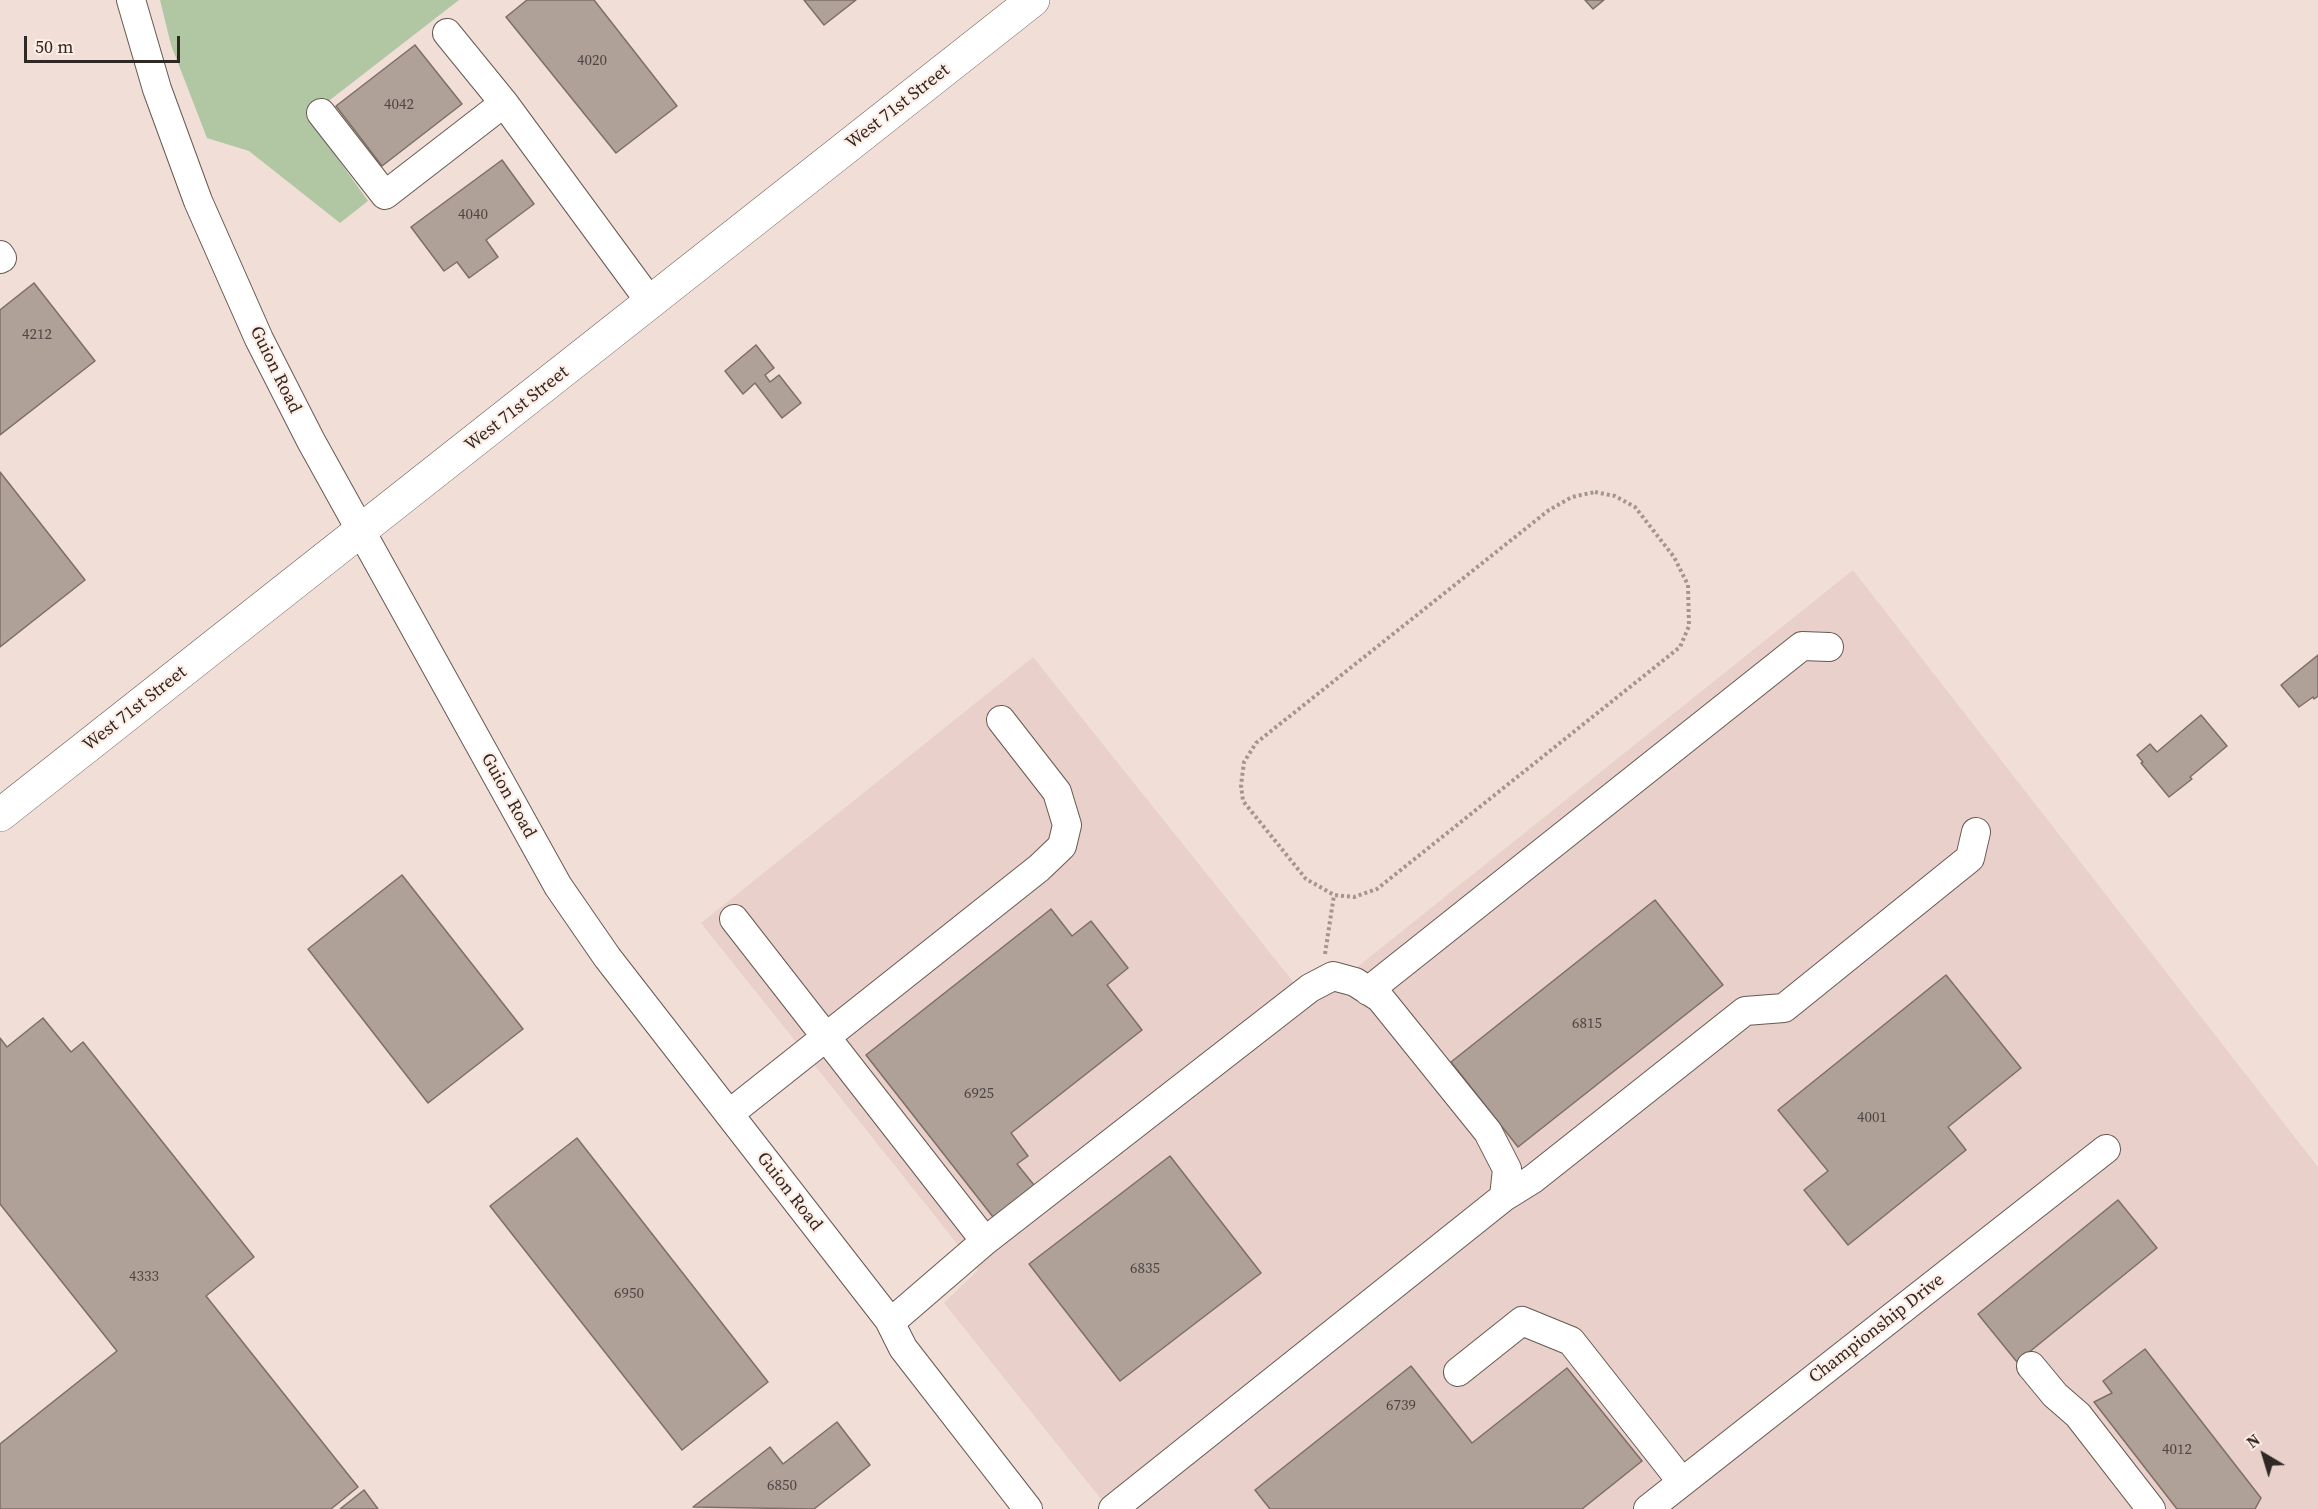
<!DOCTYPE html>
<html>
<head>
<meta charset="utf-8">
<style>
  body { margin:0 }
  #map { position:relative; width:2318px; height:1509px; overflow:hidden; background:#f1dfd7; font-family:"Source Serif 4",serif }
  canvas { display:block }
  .north { position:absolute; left:2234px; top:1425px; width:60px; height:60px; -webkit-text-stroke:4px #feede4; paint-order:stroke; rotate:322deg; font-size:16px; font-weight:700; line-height:24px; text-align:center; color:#2f2825 }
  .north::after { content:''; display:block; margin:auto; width:21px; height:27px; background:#2f2825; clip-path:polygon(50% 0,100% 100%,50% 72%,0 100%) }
  .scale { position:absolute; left:24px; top:36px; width:156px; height:27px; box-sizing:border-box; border:3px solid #2f2825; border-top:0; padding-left:8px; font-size:18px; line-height:21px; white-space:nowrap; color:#2f2825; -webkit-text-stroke:4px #feede4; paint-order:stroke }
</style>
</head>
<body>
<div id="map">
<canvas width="2318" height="1509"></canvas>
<div class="north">N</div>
<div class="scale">50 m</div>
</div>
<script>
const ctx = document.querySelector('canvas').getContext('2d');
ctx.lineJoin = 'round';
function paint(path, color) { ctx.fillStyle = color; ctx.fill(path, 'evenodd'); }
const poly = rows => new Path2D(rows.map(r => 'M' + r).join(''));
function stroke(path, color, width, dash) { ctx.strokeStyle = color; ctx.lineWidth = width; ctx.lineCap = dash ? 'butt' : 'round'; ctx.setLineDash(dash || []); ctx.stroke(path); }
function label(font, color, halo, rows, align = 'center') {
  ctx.font = font + ' "Source Serif 4",serif'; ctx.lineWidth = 4.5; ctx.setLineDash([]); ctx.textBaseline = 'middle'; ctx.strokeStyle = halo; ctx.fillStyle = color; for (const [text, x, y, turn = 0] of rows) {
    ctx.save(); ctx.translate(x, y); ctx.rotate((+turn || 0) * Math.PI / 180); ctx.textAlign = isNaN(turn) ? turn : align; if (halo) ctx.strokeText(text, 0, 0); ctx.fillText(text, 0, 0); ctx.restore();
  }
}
const industrial = poly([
  [1853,570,2318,1167,2318,1509,1109,1509,944,1303,978,1270,701,923,1033,657,1311,1004]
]);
const green = poly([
  [160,0,459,0,308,117,368,201,340,223,249,151,207,138,171,45]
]);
const building = poly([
  [527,0,594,0,677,106,616,153,506,17,527,0],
  [804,0,856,0,824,25,804,0],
  [1585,0,1604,0,1593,9,1585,0],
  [415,45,462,104,382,166,336,106,415,45],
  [502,160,534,204,486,240,498,257,469,278,457,262,444,271,411,227,502,160],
  [34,283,95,361,0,435,0,310,34,283],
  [756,345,774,368,765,375,770,382,779,375,801,403,782,418,755,383,743,394,725,371,756,345],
  [0,472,85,580,0,647,0,472],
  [2318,655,2318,696,2314,699,2313,697,2299,707,2281,685,2318,655],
  [2201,715,2227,746,2190,777,2192,779,2169,797,2141,763,2143,762,2137,755,2150,744,2157,752,2201,715],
  [402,875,523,1029,428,1103,308,949,402,875],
  [1655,900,1723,985,1518,1147,1451,1062,1655,900],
  [1051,909,1072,936,1091,921,1128,968,1107,985,1142,1030,1011,1133,1028,1156,1017,1164,1038,1190,997,1222,866,1055,1051,909],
  [1946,975,2021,1068,1948,1127,1966,1150,1848,1245,1804,1190,1828,1171,1778,1110,1946,975],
  [43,1018,71,1052,83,1042,254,1257,206,1296,358,1487,331,1509,0,1509,0,1444,117,1351,0,1204,0,1038,7,1047,43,1018],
  [577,1138,768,1382,682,1450,490,1206,577,1138],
  [1170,1156,1261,1273,1120,1381,1029,1264,1170,1156],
  [2118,1200,2157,1248,2017,1362,1978,1314,2118,1200],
  [2145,1349,2261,1498,2255,1509,2177,1509,2094,1402,2112,1393,2103,1381,2145,1349],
  [1411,1366,1472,1443,1567,1368,1642,1461,1582,1509,1270,1509,1255,1490,1411,1366],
  [837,1422,870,1465,814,1509,693,1507,770,1447,783,1464,837,1422],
  [364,1490,378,1509,340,1509,364,1490]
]);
const path = poly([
  [1595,492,1615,496,1635,507,1674,557,1688,585,1689,626,1680,647,1377,889,1354,897,1334,895,1306,879,1243,801,1241,785,1244,762,1256,743,1549,510,1572,497,1595,492],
  [1325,954,1334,895]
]);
const minor = poly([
  [131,0,157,89,198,201,259,339,311,441,558,886,607,957,889,1320,903,1348,1028,1509],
  [447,33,504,103,651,303],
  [321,113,385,195,504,103],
  [0,255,2,258,0,259],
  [734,919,985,1241,891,1322],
  [1368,991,1802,646,1829,647],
  [729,1114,1039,868,1062,846,1067,825,1057,792,1001,720],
  [1504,1197,1533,1179,1745,1011,1784,1008,1970,858,1976,832],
  [985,1241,1310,988,1333,976,1355,982,1380,998,1488,1132,1507,1169,1504,1197,1113,1509],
  [2031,1366,2055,1395,2078,1415,2151,1509],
  [1458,1372,1522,1321,1571,1341,1682,1482],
  [1648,1509,2106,1149]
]);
const major = poly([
  [0,815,1033,0]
]);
const numberNames = [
  ["4020",592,61],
  ["4042",399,105],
  ["4040",473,215],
  ["4212",37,335],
  ["6815",1587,1024],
  ["6925",979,1094],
  ["4001",1872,1118],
  ["6835",1145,1269],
  ["4333",144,1277],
  ["6950",629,1294],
  ["6739",1401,1406],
  ["4012",2177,1450],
  ["6850",782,1486]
];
const streetNames = [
  ["West 71st Street",898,107,-38],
  ["Guion Road",275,370,64],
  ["West 71st Street",517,409,-38],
  ["West 71st Street",135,709,-38],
  ["Guion Road",508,796,61],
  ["Guion Road",789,1192,52],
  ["Championship Drive",1877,1329,-38]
];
paint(industrial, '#e9d0ca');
paint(green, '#b1c7a3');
paint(building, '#b0a198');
stroke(building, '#7d6f66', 1.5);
stroke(minor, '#675952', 30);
stroke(major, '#675952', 34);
stroke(path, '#a39690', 4, [3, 3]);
stroke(minor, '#fff', 28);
stroke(major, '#fff', 33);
label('15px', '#4f4642', null, numberNames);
label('18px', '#2f2825', '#feede4', streetNames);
</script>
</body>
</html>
